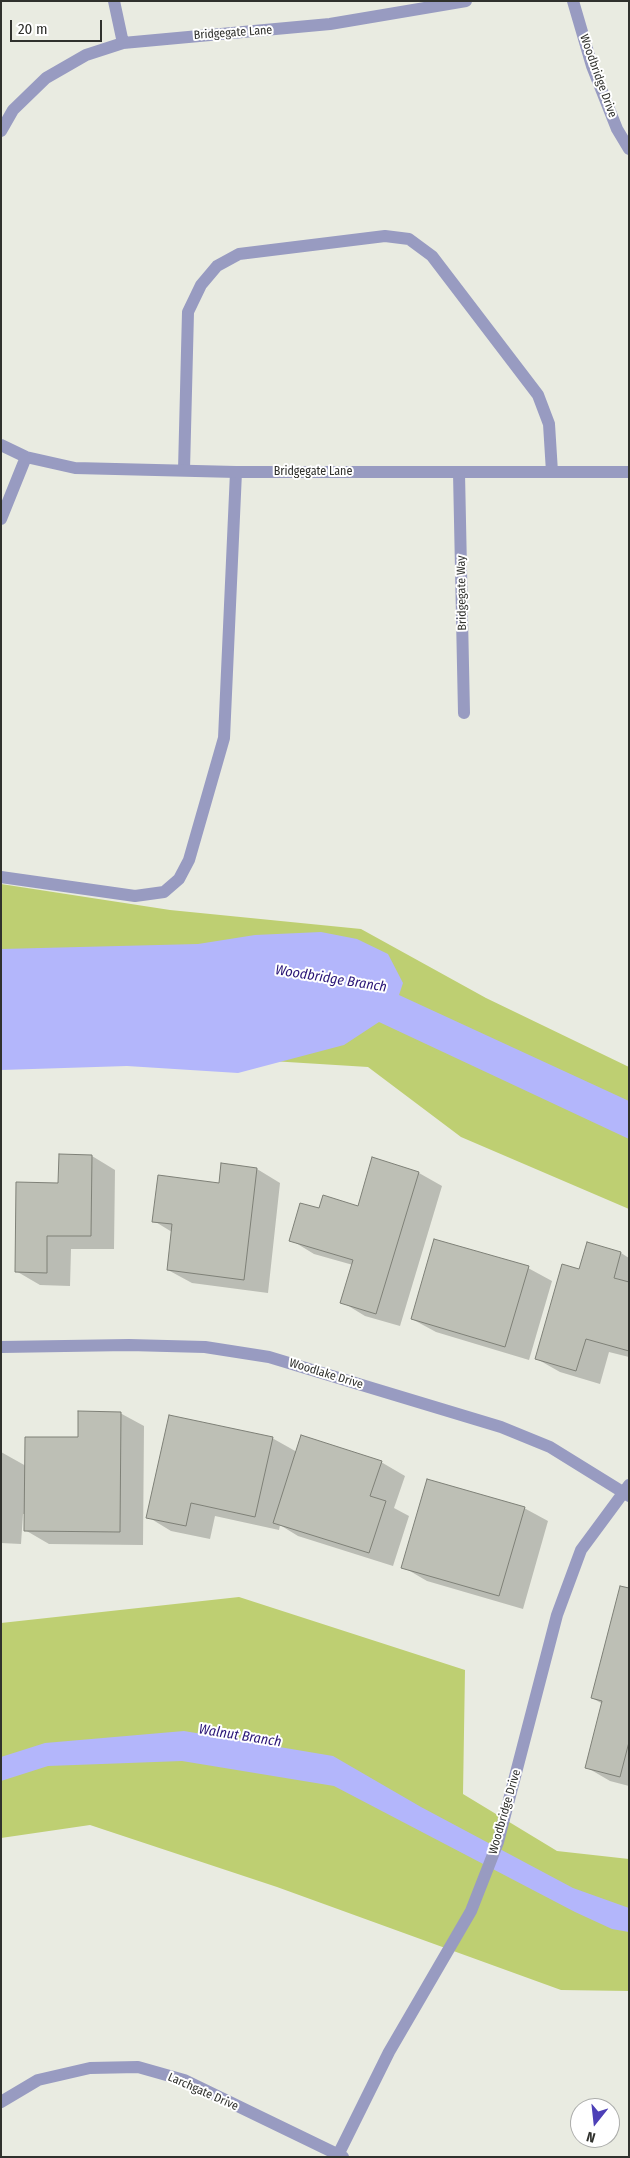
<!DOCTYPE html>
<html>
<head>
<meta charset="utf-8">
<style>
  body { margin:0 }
  #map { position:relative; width:630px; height:2158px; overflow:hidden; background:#e9ebe1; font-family:"Fira Sans Condensed",sans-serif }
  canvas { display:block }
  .frame { position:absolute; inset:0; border:2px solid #30312d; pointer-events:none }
  .north { position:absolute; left:570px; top:2098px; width:50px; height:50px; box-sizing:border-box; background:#fff; border:1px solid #acadab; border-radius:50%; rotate:196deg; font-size:14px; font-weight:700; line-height:20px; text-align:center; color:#30312d }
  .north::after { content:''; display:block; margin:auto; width:18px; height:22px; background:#4d40b7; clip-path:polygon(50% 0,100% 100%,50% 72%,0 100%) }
  .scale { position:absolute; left:10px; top:20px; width:92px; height:22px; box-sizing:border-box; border:2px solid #30312d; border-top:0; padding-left:6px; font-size:15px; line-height:18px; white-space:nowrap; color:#30312d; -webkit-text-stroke:4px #fff; paint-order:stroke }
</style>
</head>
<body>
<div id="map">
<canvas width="630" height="2158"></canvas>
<div class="frame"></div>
<div class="north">N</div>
<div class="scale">20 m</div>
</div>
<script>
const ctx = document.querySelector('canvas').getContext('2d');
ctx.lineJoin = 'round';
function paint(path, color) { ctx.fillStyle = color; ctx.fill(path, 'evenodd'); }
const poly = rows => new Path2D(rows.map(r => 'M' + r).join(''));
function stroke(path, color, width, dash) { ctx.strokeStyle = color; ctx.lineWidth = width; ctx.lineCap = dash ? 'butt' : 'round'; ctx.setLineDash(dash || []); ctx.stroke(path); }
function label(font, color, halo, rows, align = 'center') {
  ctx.font = font + ' "Fira Sans Condensed",sans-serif'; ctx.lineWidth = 4; ctx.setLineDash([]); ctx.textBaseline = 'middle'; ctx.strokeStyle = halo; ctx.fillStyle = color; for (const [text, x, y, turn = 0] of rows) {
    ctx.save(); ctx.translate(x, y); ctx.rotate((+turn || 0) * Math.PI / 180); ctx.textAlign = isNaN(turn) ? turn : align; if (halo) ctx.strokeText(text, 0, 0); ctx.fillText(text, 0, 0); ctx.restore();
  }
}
const green = poly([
  [1,884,170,910,361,929,486,998,629,1067,629,1209,461,1137,368,1067,126,1052,1,1061],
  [239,1597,465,1670,463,1794,557,1851,629,1859,629,1991,561,1990,277,1887,90,1825,1,1838,1,1623]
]);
const water = poly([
  [321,932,357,939,388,954,403,983,399,995,629,1101,629,1139,379,1022,344,1045,238,1073,127,1066,1,1070,1,949,198,944,255,935],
  [184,1731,333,1756,421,1807,573,1888,629,1908,629,1932,612,1929,575,1912,334,1786,182,1761,48,1766,1,1781,1,1757,45,1743]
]);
const shadow = poly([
  [92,1156,115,1170,114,1249,71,1249,70,1286,40,1285,16,1271],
  [257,1169,280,1183,268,1293,192,1283,168,1270,172,1232,154,1221,220,1184],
  [419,1173,442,1186,400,1326,365,1316,342,1302,353,1265,314,1254,291,1240,320,1210,359,1207],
  [588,1244,621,1253,629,1258,629,1357,609,1352,600,1384,560,1372,537,1359,580,1271],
  [528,1268,552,1281,529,1360,436,1332,412,1319],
  [120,1413,144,1426,143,1545,49,1544,25,1530,25,1514,23,1514,21,1544,1,1543,1,1452,26,1466,79,1439],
  [272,1438,297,1452,381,1462,405,1476,394,1508,409,1516,393,1566,298,1536,280,1525,279,1530,215,1516,210,1539,171,1531,148,1517],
  [524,1508,548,1521,523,1609,427,1581,403,1567],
  [629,1589,629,1786,610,1781,586,1767,603,1704,592,1698]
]);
const building = poly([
  [59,1154,92,1155,91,1236,47,1236,47,1273,15,1272,16,1182,58,1183,59,1154],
  [372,1157,419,1172,376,1314,340,1303,353,1260,289,1241,300,1203,319,1208,323,1195,358,1206,372,1157],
  [221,1163,257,1168,244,1280,167,1270,172,1224,152,1222,158,1175,219,1183,221,1163],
  [434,1239,529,1266,505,1347,411,1319,434,1239],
  [587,1242,621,1252,614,1278,629,1282,629,1351,586,1339,576,1371,535,1359,562,1264,579,1269,587,1242],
  [78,1411,121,1412,120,1532,24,1531,25,1437,78,1437,78,1411],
  [169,1415,273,1437,255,1517,191,1503,186,1526,146,1518,169,1415],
  [301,1435,382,1461,370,1496,386,1501,369,1553,273,1523,301,1435],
  [427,1479,525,1507,499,1596,401,1568,427,1479],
  [620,1586,629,1588,629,1742,620,1777,585,1768,602,1701,591,1698,620,1586]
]);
const lane = poly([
  [184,470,188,312,201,285,217,266,239,254,385,236,409,239,432,256,538,395,549,424,552,472],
  [1,877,135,896,164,892,179,879,189,860,224,738,236,472]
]);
const street = poly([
  [114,1,123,43],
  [573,1,592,66,617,129,629,149],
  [1,131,13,110,46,78,86,55,123,43,330,24,466,1],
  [1,445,26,457,75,468,236,472,629,472],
  [459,473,464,713],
  [1,519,26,457],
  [1,1347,129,1345,205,1347,269,1357,501,1427,550,1447,629,1496],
  [1,2102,38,2080,90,2068,138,2067,184,2080,343,2157],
  [338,2155,389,2052,471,1911,498,1842,557,1615,581,1550,629,1485]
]);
const streetNames = [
  ["Bridgegate Lane",233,33,-4],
  ["Woodbridge Drive",598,76,70],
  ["Bridgegate Lane",313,472],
  ["Bridgegate Way",462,593,-91],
  ["Woodlake Drive",326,1374,17],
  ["Woodbridge Drive",505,1812,-74],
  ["Larchgate Drive",203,2092,24]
];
const waterNames = [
  ["Woodbridge Branch",331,979,9],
  ["Walnut Branch",240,1736,9]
];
paint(green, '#becf72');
paint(water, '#b3b6fb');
paint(shadow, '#0003');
paint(building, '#bdbfb5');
stroke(building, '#7e8077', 1);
stroke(lane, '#989bc1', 12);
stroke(street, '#989bc1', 12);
label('12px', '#30312d', '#fff', streetNames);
label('italic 14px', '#291476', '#fff', waterNames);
</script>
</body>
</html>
